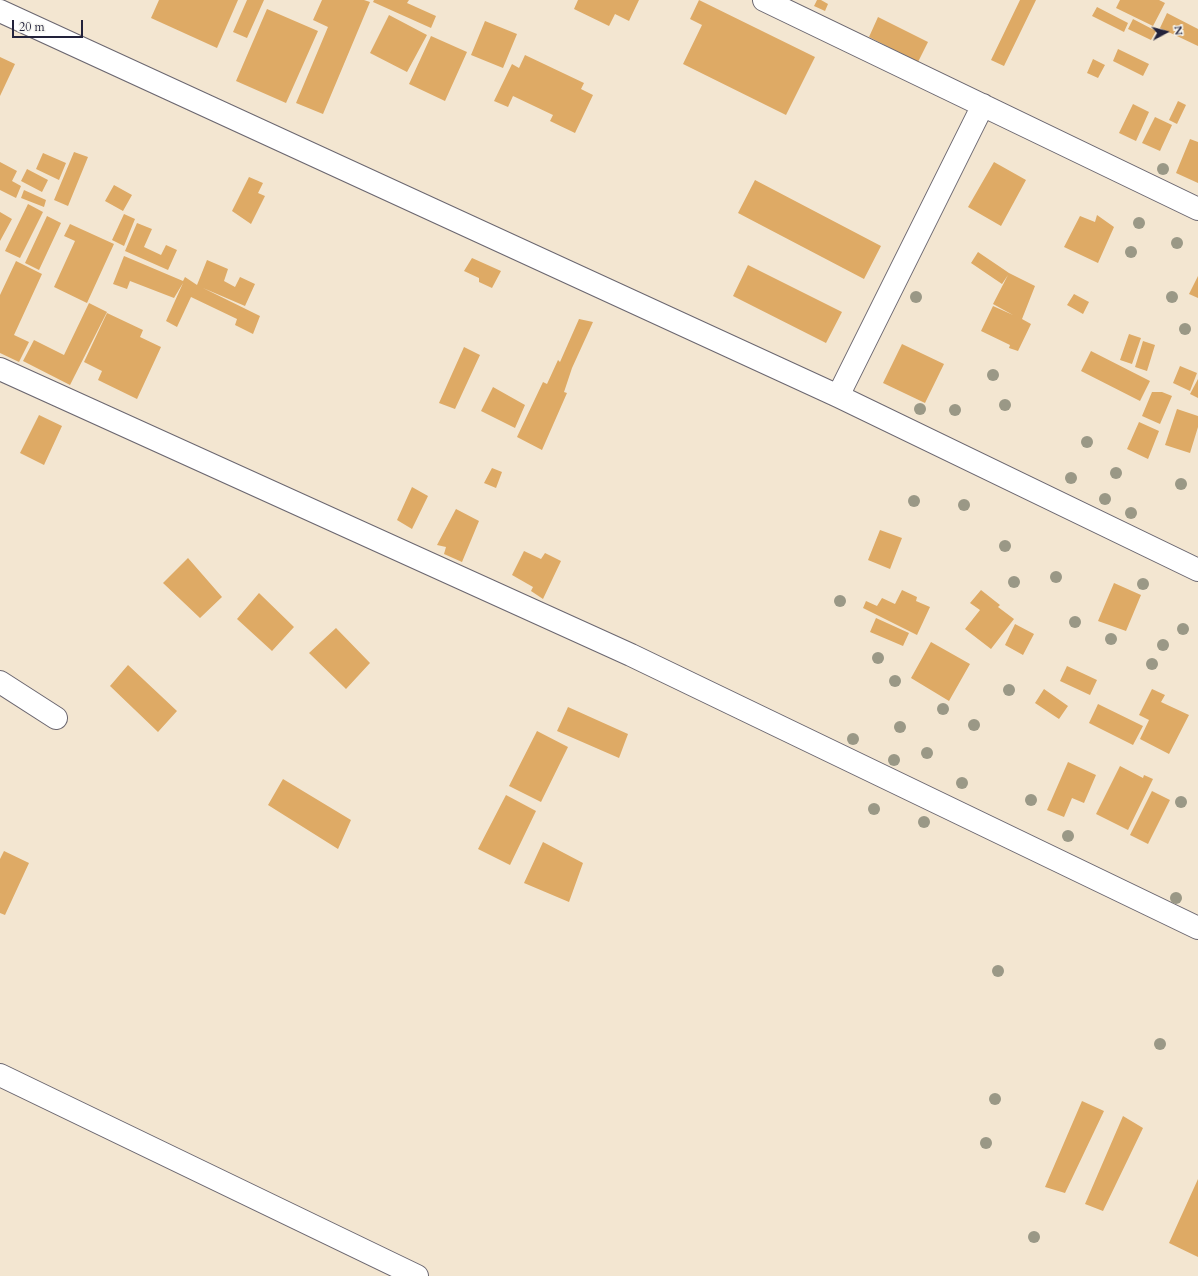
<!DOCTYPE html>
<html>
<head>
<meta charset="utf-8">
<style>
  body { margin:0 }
  #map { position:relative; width:1198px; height:1276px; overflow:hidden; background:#f3e6d1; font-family:Cardo,serif }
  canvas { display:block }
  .north { position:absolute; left:1146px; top:12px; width:40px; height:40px; -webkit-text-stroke:3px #f6f6f2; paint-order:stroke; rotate:83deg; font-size:11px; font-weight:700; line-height:16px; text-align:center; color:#22223b }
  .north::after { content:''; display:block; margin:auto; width:14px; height:18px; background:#22223b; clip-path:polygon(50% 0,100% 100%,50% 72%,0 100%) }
  .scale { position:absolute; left:12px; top:20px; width:71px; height:18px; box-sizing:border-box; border:2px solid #22223b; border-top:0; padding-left:5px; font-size:12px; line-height:14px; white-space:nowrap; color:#22223b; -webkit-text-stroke:3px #f6f6f2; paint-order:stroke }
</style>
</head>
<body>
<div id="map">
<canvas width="1198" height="1276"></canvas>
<div class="north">N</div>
<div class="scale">20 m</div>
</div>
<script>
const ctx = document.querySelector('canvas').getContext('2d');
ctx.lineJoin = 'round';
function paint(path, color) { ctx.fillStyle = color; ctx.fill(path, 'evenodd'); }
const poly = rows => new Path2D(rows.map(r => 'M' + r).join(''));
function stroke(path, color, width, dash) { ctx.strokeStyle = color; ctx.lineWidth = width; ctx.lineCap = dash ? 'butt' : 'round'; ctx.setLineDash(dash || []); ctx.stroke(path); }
const building = poly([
  [159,0,238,0,217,48,151,18],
  [247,0,264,0,247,38,233,32],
  [322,0,364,0,370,2,323,114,296,103,328,27,313,20],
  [374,0,409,0,407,3,436,16,431,28,373,2],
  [578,0,639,0,629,21,615,14,609,26,574,9],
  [699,0,815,57,786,115,683,64,702,25,690,19],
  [817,0,821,0,828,4,825,11,814,6],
  [1020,0,1036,0,1004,66,991,60],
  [1120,0,1159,0,1165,3,1153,26,1116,8],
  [1097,7,1128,23,1124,32,1092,16],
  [267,9,318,31,286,103,236,81],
  [1167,13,1198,29,1198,46,1160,28],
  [389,15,427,35,407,72,370,53],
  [878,17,928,42,918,62,869,37],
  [1133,19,1156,31,1151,40,1128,29],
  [485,21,517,34,503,68,471,55],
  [431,36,467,52,445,101,409,84],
  [1118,49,1149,64,1143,76,1113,61],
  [525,55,584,83,581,89,593,95,575,133,550,121,553,115,513,96,508,107,494,101,512,64,519,68],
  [0,57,15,64,0,96],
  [1093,59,1105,65,1098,78,1087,73],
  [1178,101,1186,105,1177,124,1169,120],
  [1133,104,1149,112,1136,141,1119,133],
  [1155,117,1172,125,1160,151,1142,143],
  [1190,139,1198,142,1198,183,1176,173],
  [74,152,88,157,68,206,54,200],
  [43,153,66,163,59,180,36,169],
  [0,162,17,171,12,181,21,186,16,198,0,190],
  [994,162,1026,180,1001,226,968,207],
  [27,169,48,180,42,192,21,181],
  [249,177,263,183,258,193,265,196,251,224,232,211],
  [755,180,881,246,864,279,738,213],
  [114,185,132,195,123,211,105,201],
  [24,190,46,200,44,207,21,198],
  [28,204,43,212,20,258,5,251],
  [0,212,12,219,0,241],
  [124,214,135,219,124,246,112,240],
  [1097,215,1114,227,1098,263,1064,247,1080,216,1095,222],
  [47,216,61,223,39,270,25,263],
  [137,223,152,229,144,247,161,255,166,245,177,250,168,270,125,251],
  [70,224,114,244,87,303,54,287,75,241,64,236],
  [978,252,1009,273,1035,286,1022,319,1031,324,1018,351,1009,348,1010,345,981,331,993,306,1013,315,993,304,1008,275,1002,284,971,263],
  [124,256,183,281,185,277,197,285,207,260,228,269,224,281,235,287,240,277,255,284,245,306,203,288,260,316,253,334,235,325,237,319,191,297,177,327,166,321,183,283,174,298,130,281,127,289,113,284],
  [472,258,501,271,492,288,479,282,479,278,464,271],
  [16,261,42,274,14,335,29,342,19,362,0,353,0,295],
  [748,265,842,312,826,343,733,296],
  [1198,276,1198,298,1189,294],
  [1074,294,1089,302,1083,314,1067,305],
  [89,303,107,312,70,385,23,361,34,340,64,355],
  [107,313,143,330,140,337,161,347,137,399,98,380,102,371,84,362],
  [579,319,593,322,572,368,564,392,567,393,542,450,517,437,543,382,547,384,558,360,560,362],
  [1129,334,1141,338,1132,364,1120,360],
  [1143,341,1155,345,1147,371,1135,367],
  [902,344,944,364,925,403,883,383],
  [464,347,480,355,455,409,439,403],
  [1091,351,1150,381,1140,401,1081,371],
  [1180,366,1197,373,1190,391,1173,383],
  [1198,379,1198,398,1190,394],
  [493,387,525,405,515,428,481,411],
  [1152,392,1162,392,1172,396,1160,424,1142,416],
  [1177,409,1198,416,1198,427,1190,453,1165,445],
  [39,415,62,426,44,465,20,453],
  [1139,422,1159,431,1148,459,1127,449],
  [492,468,502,472,496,488,484,483],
  [412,487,428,496,412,529,397,520],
  [456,509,479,521,462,562,444,554,446,547,437,545],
  [880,530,902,538,890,569,868,560],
  [524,551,541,559,545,553,561,561,543,599,531,591,533,587,512,575],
  [188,558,222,597,200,618,163,583],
  [1114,583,1141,595,1126,631,1098,621],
  [902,590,917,597,916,601,930,607,917,635,863,608,866,601,877,606,882,598,895,604],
  [981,590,1000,605,998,607,1014,619,991,649,965,629,980,610,970,603],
  [259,593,294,627,272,651,237,619],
  [876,618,909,633,903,646,870,632],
  [1015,624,1034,634,1023,655,1005,645],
  [336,628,370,663,346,689,309,653],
  [931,642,970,664,949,701,911,678],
  [128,665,177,711,158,732,110,686],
  [1067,666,1097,680,1090,695,1060,681],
  [1044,689,1068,706,1059,719,1035,703],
  [1152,689,1165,695,1161,702,1189,715,1169,754,1140,739,1149,720,1139,715],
  [1098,704,1143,726,1133,745,1089,723],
  [568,707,628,734,619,758,557,731],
  [537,731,568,747,541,802,509,786],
  [1068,762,1096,775,1084,803,1072,798,1064,817,1047,810],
  [1120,766,1143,778,1144,775,1153,779,1128,830,1096,814],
  [283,779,351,820,338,849,268,805],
  [1152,791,1170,800,1148,844,1130,835],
  [506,795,536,811,510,865,478,849],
  [543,842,583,863,569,902,524,883],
  [4,851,29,863,5,915,0,913,0,859],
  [1082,1101,1104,1111,1065,1193,1045,1187],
  [1123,1116,1143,1128,1103,1211,1085,1204],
  [1198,1179,1198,1257,1169,1243]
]);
const minor = poly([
  [764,0,1198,209],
  [0,11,838,396,1198,570],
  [0,369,631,655,1198,928],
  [838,396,983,105],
  [0,682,56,718],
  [0,1075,417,1276]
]);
const trees = [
  [1163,169],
  [1139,223],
  [1177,243],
  [1131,252],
  [916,297],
  [1172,297],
  [1185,329],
  [993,375],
  [1005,405],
  [920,409],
  [955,410],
  [1087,442],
  [1116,473],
  [1071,478],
  [1181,484],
  [1105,499],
  [914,501],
  [964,505],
  [1131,513],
  [1005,546],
  [1056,577],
  [1014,582],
  [1143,584],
  [840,601],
  [1075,622],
  [1183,629],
  [1111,639],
  [1163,645],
  [878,658],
  [1152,664],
  [895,681],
  [1009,690],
  [943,709],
  [974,725],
  [900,727],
  [853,739],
  [927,753],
  [894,760],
  [962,783],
  [1031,800],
  [1181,802],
  [874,809],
  [924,822],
  [1068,836],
  [1176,898],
  [998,971],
  [1160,1044],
  [995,1099],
  [986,1143],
  [1034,1237]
];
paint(building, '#deaa65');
stroke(minor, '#6b6770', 24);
stroke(minor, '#fff', 22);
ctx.fillStyle = '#9a9886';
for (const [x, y] of trees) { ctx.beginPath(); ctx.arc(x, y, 6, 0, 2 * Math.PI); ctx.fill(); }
</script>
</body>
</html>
